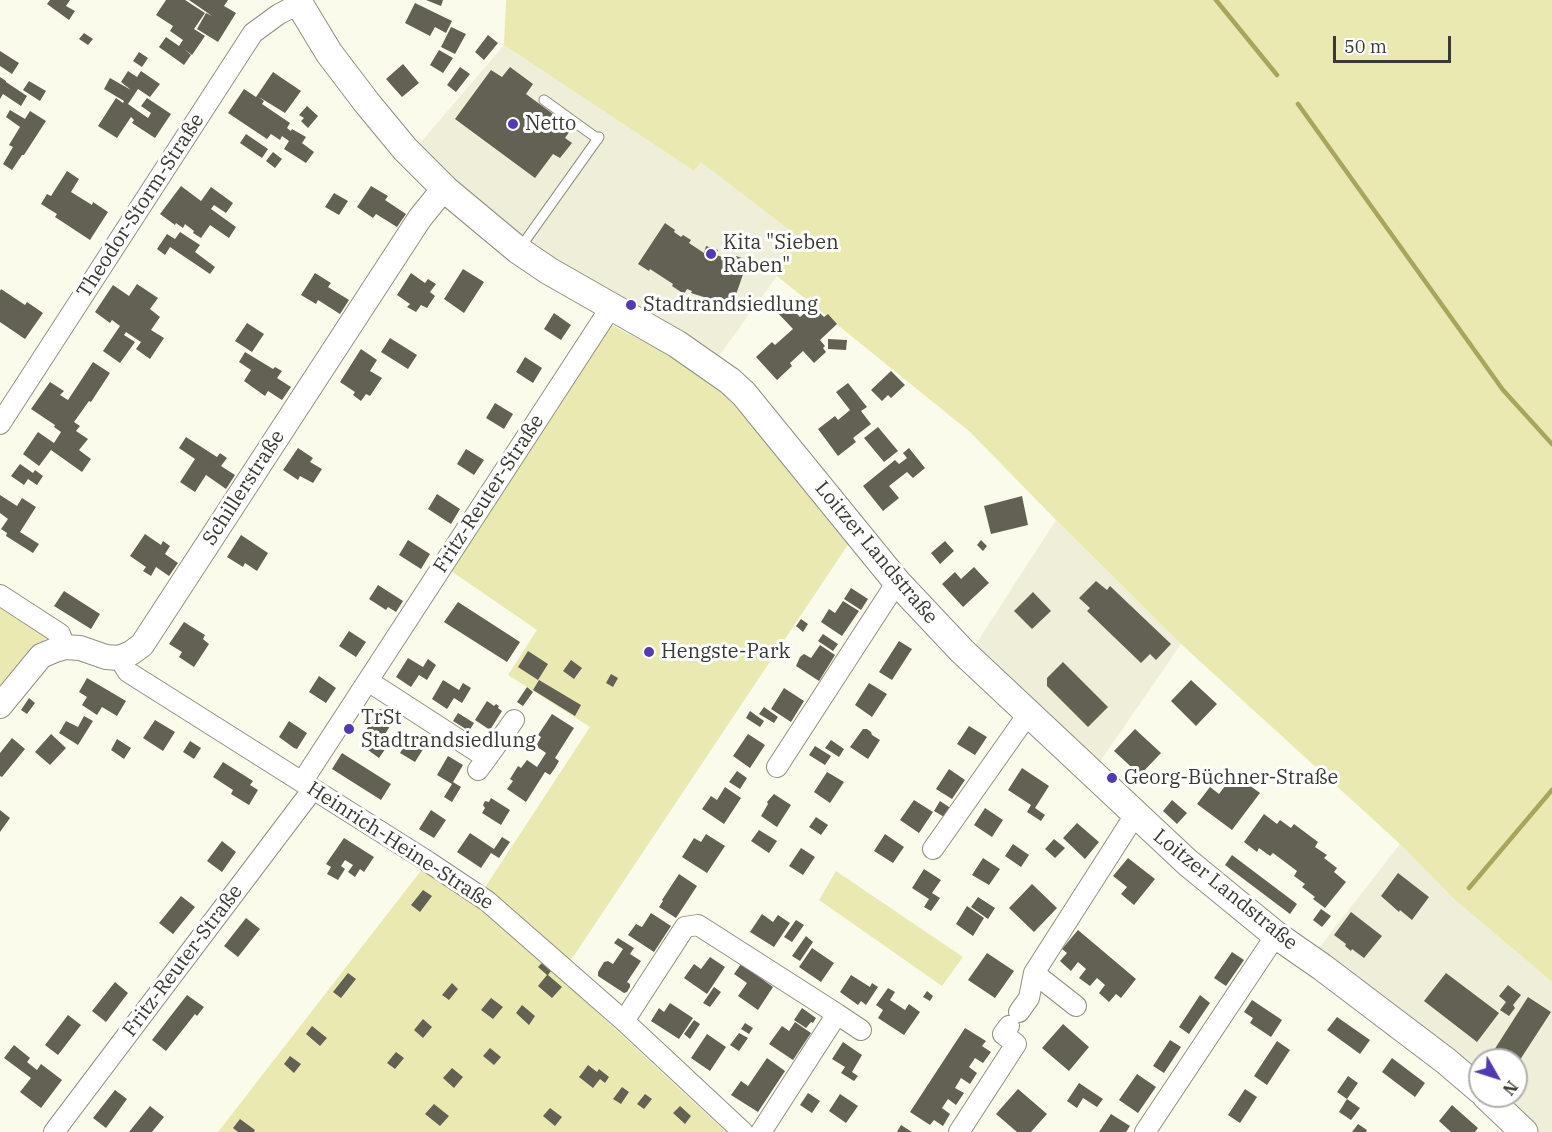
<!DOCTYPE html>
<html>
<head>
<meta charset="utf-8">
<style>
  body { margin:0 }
  #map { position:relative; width:1552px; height:1132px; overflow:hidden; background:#fbfbeb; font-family:"IBM Plex Serif",serif }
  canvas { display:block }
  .north { position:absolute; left:1468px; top:1048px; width:60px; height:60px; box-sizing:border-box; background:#fff; border:2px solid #b0b0ad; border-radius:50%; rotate:129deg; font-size:16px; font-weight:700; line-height:24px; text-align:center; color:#3a3a33 }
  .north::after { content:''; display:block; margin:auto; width:21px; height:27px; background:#523ab2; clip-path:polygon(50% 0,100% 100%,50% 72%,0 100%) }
  .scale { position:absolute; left:1333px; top:36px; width:118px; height:27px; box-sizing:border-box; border:3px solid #3a3a33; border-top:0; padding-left:8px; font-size:18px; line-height:21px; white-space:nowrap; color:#3a3a33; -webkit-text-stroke:4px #fff; paint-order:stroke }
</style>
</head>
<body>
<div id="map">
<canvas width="1552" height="1132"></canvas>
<div class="north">N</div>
<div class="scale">50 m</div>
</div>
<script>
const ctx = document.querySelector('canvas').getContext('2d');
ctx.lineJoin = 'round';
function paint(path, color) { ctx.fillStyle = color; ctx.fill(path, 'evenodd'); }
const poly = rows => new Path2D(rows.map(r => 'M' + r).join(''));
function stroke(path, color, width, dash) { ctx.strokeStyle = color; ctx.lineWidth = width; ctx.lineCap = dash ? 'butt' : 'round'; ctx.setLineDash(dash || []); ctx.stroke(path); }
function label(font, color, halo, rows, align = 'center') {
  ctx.font = font + ' "IBM Plex Serif",serif'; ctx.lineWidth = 6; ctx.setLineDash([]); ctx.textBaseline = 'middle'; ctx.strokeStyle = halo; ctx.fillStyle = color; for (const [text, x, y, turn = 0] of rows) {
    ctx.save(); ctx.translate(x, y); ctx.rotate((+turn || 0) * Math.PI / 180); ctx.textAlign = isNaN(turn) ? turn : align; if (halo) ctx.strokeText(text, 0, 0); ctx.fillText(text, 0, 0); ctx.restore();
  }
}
const built = poly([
  [504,45,694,171,701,161,796,234,777,276,716,360,549,261,415,149],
  [1056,520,1181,644,1097,766,972,650],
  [1400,844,1455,900,1552,982,1552,1132,1535,1132,1496,1096,1516,1096,1516,1060,1480,1060,1480,1081,1315,953]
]);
const green = poly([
  [506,0,1552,0,1552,982,1455,900,1400,844,1181,644,1056,520,970,432,777,276,795,234,701,162,694,171,504,45],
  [611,325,661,350,710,382,745,413,849,543,569,963,484,889,590,727,508,675,537,630,451,571],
  [0,605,47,637,0,695],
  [423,868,474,904,515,936,726,1132,218,1132],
  [836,871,963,957,942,986,819,900]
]);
const stream = poly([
  [1216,0,1277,75],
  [1298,104,1503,390,1552,444],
  [1469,888,1552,790]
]);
const building = poly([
  [50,0,70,0,66,6,75,11,69,20,47,4],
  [166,0,185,0,205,13,194,29,205,36,192,55,184,49,191,55,184,65,159,47,166,37,179,46,183,40,170,31,173,26,156,15],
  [189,0,228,0,224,6,236,13,218,42,197,29,206,13,212,16],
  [426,0,443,0,441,6],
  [415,3,452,21,446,33,435,27,430,36,405,23],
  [451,27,466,34,455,54,441,47],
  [84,33,93,39,88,45,79,39],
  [488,35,498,43,484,60,475,52],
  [439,50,453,58,443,73,430,65],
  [0,51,19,63,12,74,0,66],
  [139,52,148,58,142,67,133,61],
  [403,64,419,83,402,97,386,79],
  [460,67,470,74,456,92,447,85],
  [510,67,533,84,526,94,572,128,565,138,572,143,560,158,553,154,535,178,455,119,491,70,502,77],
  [128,71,137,77,141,71,160,84,150,97,138,89,128,104,148,118,151,113,141,106,147,98,171,114,155,138,132,123,134,120,131,117,117,138,98,126,116,98,123,103,124,101,104,89,110,78,131,90,121,82],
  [273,72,301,91,285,113,259,97,264,101,262,104,290,123,287,128,291,131,292,129,306,137,302,143,314,152,306,163,284,149,289,141,282,136,280,140,271,134,267,139,228,113,244,89,256,97],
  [0,77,6,81,6,82,27,96,21,106,3,94,0,99],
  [29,81,46,91,40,101,23,90],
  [307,106,318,116,308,128,301,121,304,118,299,115],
  [10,110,25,119,30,111,46,121,24,155,22,155,12,170,3,164,13,147,9,145,20,127,6,117],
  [246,134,268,149,262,158,240,143],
  [273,152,282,159,275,168,266,161],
  [67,171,79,179,71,192,92,205,93,202,108,212,90,240,55,217,57,214,41,204,47,194,51,196],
  [181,186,201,201,211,187,233,203,226,213,214,205,211,209,236,227,229,238,210,225,201,238,193,233,194,231,185,224,183,228,176,223,175,225,160,214],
  [371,186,388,196,385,200,406,214,397,227,376,214,373,218,357,207],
  [334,193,348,201,339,215,325,207],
  [665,223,675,230,674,232,681,237,683,235,691,240,689,243,704,253,706,246,718,250,716,255,735,261,736,256,748,260,732,306,691,293,692,291,687,289,684,294,672,286,673,284,650,269,649,271,638,264],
  [180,232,200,245,195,252,215,267,210,274,170,247,165,255,157,249,167,234,175,239],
  [463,269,484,282,464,313,444,299],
  [315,273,331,283,328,287,349,300,340,314,318,300,316,304,301,295],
  [411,273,425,283,428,279,436,284,430,292,435,296,427,308,421,305,416,312,407,307,410,304,397,295],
  [137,284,158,298,150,309,160,317,151,330,164,338,150,359,136,349,141,342,126,332,124,335,135,342,120,363,103,351,120,326,112,320,110,323,95,312,113,285,129,296],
  [1,289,25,305,27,302,43,313,25,339,0,322,0,291],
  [786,302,800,317,807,311,811,315,814,312,815,314,818,311,824,317,828,314,837,324,820,340,825,346,823,348,826,352,814,363,803,351,790,363,792,366,777,380,756,357,772,342,775,345,793,329,776,311],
  [554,313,571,325,561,340,544,329],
  [247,323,264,334,252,352,235,341],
  [390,338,417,355,408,369,381,352],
  [828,339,847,340,846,350,828,349],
  [361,349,377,360,370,371,382,378,370,396,366,394,361,401,353,395,355,392,340,382],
  [245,352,273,369,275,367,282,371,277,378,291,387,282,400,268,391,265,396,244,381,251,370,239,362],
  [525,357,542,368,533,383,516,372],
  [93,362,110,373,91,402,89,401,74,422,80,426,76,431,88,439,79,450,91,459,82,472,51,450,39,466,23,454,38,432,54,443,61,432,54,427,55,425,31,409,50,382,64,391,60,395,68,400],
  [891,371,905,385,891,398,888,395,882,401,871,390],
  [848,383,867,407,861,411,871,424,853,438,856,442,838,456,818,429,835,416,838,420,850,410,836,392],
  [495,403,513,414,504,429,486,418],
  [878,427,898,451,884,462,864,438],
  [186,437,217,457,220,453,227,458,221,466,235,475,226,489,206,475,195,492,180,482,195,459,179,448],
  [298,448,313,458,310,462,322,469,313,483,300,476,298,480,283,470],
  [909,448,925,468,913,478,907,472,889,486,899,498,883,511,863,486,895,460,899,464,907,458,903,453],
  [466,449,484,460,474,475,457,464],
  [20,464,33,473,35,470,43,476,37,485,28,479,24,485,11,476],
  [437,494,460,509,451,524,428,509],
  [0,495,17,506,22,498,36,507,20,532,39,544,33,553,6,536,7,533,1,529,8,519,0,513],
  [1022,496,1028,525,991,534,984,506],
  [145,534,161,545,163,541,170,546,165,554,178,563,169,576,156,567,151,576,143,571,146,567,130,556],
  [241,535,268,553,257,571,245,563,243,567,227,557],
  [408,540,430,554,421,569,399,555],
  [981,540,987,546,983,551,977,545],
  [945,541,954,551,940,564,931,553],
  [974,567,989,583,963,607,942,584,955,572,961,579],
  [1096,581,1107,590,1110,586,1171,644,1156,660,1150,654,1141,663,1087,611,1090,608,1079,598],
  [378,585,403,601,396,612,388,607,386,610,369,599],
  [851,588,868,599,861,610,844,599],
  [64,591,100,614,91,629,54,606],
  [1033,592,1051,611,1032,629,1014,611],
  [843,601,859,611,842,636,821,622,829,609,835,613],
  [458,602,520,642,507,662,444,622],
  [801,619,808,624,803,632,796,626],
  [184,622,205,635,203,639,209,644,194,667,179,657,182,652,169,644],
  [349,631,366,642,356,657,339,646],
  [823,634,838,644,833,651,818,641],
  [899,641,912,649,892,680,879,672],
  [820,645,835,655,819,681,796,666,800,657,804,654,811,658],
  [528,651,548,664,538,680,518,667],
  [408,658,423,667,428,659,436,665,427,680,419,675,411,687,396,677],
  [571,660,582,668,574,679,563,671],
  [1063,662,1108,707,1088,727,1047,686,1047,678],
  [611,674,618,678,613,687,606,683],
  [319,676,336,688,326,703,309,692],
  [87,678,126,701,117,716,102,707,97,715,82,705,87,697,79,692],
  [443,680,459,690,463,683,471,688,462,703,454,698,447,709,432,699],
  [539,680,581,705,575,716,533,690],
  [1191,680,1217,704,1196,726,1171,701],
  [869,683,887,694,872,717,855,705],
  [527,687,533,692,523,706,517,702],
  [784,688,804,701,791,722,771,709],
  [29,698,35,703,27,714,21,710],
  [487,701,494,706,496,704,499,706,498,708,502,711,490,730,475,720],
  [764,707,778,717,774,723,759,714],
  [380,709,395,718,382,739,366,730],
  [750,711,764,721,760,727,746,718],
  [458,713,474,723,469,731,453,721],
  [552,714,574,728,555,758,559,761,555,768,550,775,545,772,526,802,507,789,513,781,510,779,518,766,521,768,527,760,537,767,546,753,536,746,541,737,538,735],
  [84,716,93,721,78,745,59,733,66,721,78,727],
  [155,720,175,732,163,751,143,738],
  [289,721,307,733,297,749,294,748,279,737],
  [969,726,987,737,975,755,957,744],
  [863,729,867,729,871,732,872,735,880,740,868,759,850,747],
  [1135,729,1161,753,1140,775,1114,751],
  [51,734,66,748,50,765,35,752],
  [412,734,427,743,415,762,400,753],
  [748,734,765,745,750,768,733,756],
  [12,738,25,749,2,777,0,776,0,753],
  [377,738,388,745,379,758,368,750],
  [117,739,131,748,124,759,111,750],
  [831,740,844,749,839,757,825,748],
  [190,741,201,748,194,759,183,752],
  [815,746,831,756,825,765,809,755],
  [342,753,391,784,381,800,332,769],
  [448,756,463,765,453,782,461,787,452,802,444,797,452,784,437,775],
  [223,762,253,781,250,785,258,790,249,805,231,794,233,790,213,777],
  [1022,768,1049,786,1035,808,1045,815,1041,821,1027,812,1031,805,1008,790],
  [949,769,965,780,952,799,936,789],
  [737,771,747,778,740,789,729,782],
  [827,772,844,782,830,803,814,792],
  [1234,774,1260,793,1232,830,1197,804,1210,787,1219,794],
  [725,787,741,798,724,824,702,809,711,796,717,800],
  [774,794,791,805,777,827,761,816,768,804,767,802],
  [491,798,510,810,501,825,482,813,485,808,483,805,485,801,489,802],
  [914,800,933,812,919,833,900,820],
  [1172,800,1187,813,1177,824,1163,811],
  [940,801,952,809,946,818,934,811],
  [985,808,1003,820,992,837,974,825],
  [0,810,10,818,0,832],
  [431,810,446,820,434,838,419,829],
  [1264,814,1277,824,1280,820,1291,828,1294,824,1318,842,1315,847,1327,855,1324,858,1337,868,1334,872,1346,882,1325,908,1313,899,1315,897,1302,887,1305,884,1294,876,1297,871,1273,853,1270,856,1259,848,1257,852,1244,842],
  [816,817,828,825,821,835,809,827],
  [1077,823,1099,842,1085,859,1063,838],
  [759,830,777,841,769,853,751,841],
  [470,833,494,849,502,837,510,842,499,858,491,853,481,868,457,852],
  [706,834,725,846,707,873,682,857,694,838,701,842],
  [885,834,904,847,893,863,874,851],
  [344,838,374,857,364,872,360,869,355,877,348,872,353,865,345,860,341,866,345,869,338,880,327,874,331,867,326,864],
  [1054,839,1065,848,1055,858,1045,849],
  [222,841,236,852,222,872,207,861],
  [1013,844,1029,855,1021,867,1005,856],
  [801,848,815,857,803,875,789,866],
  [1232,855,1297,904,1290,914,1225,865],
  [983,858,1000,869,989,885,972,875],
  [1128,858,1155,879,1134,905,1121,894,1127,887,1113,876],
  [924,869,941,880,932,893,940,898,931,911,924,907,929,899,912,888],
  [1398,873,1429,897,1412,920,1400,910,1399,912,1381,896],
  [679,874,697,886,676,918,659,907,663,901,662,900],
  [1032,884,1057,908,1034,932,1009,908],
  [423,890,432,896,420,912,411,905],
  [181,896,195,907,173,934,159,923],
  [978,897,995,908,988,919,971,907],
  [967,906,984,918,973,936,956,924],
  [1321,909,1331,916,1322,927,1313,920],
  [1351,912,1382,936,1364,958,1352,949,1351,951,1345,946,1346,944,1334,935],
  [651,913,671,926,654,952,628,935,636,924,642,927],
  [762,914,773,922,778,915,790,923,774,947,750,932],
  [246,918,260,929,238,957,224,946],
  [796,920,804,925,792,942,784,937],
  [1078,930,1136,979,1121,998,1116,994,1109,1002,1099,993,1105,985,1097,978,1090,986,1079,978,1086,969,1078,962,1071,971,1060,961,1067,953,1062,949],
  [806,936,813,942,800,961,792,956],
  [618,938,634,948,630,954,641,961,627,982,630,984,630,987,627,992,624,993,598,976,598,972,604,962,608,961,613,964,623,949,614,943],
  [812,948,834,963,821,982,799,967],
  [1232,952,1244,960,1226,986,1214,978],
  [987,953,1014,971,995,998,968,980],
  [710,957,725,967,707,994,684,978,694,964,701,969],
  [542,963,551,971,548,975,562,987,552,998,538,986,547,975,538,967],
  [741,964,773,987,758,1010,738,996,747,983,734,974],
  [348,973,356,979,341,998,333,992],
  [1446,973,1499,1013,1477,1042,1424,1001],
  [851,975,870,987,872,983,878,987,866,1005,861,1001,858,1005,840,992],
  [115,982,128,993,106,1022,92,1011],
  [452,983,458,989,449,1000,442,995],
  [1508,985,1521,995,1513,1005,1515,1008,1509,1016,1500,1010,1506,1002,1499,996],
  [714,987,721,992,710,1007,703,1003],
  [888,988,895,992,890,1000,905,1010,909,1004,920,1012,904,1035,878,1018,883,1010,876,1005],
  [927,991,933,996,930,1001,923,997],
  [187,995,204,1007,197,1016,195,1014,166,1051,152,1040],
  [1200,995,1210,1003,1189,1034,1179,1027],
  [1528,997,1551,1012,1516,1066,1516,1060,1491,1060,1489,1058],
  [491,998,503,1007,493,1019,481,1010],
  [1252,1000,1282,1020,1271,1037,1250,1023,1253,1018,1244,1012],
  [670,1003,693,1018,679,1039,651,1021,659,1008,664,1012],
  [522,1005,535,1016,529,1025,516,1013],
  [802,1008,816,1018,813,1023,811,1022,806,1028,794,1020],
  [68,1015,81,1025,58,1055,45,1045],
  [1337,1017,1370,1040,1360,1054,1327,1030],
  [423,1019,432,1027,423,1038,414,1030],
  [694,1020,700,1024,690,1039,684,1034],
  [795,1022,811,1033,793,1060,769,1044,782,1026,789,1031],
  [745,1023,753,1028,749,1034,741,1029],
  [1063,1024,1089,1047,1069,1071,1042,1048],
  [312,1026,327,1038,320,1046,306,1034],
  [965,1028,986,1041,982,1046,991,1052,983,1063,975,1058,969,1067,977,1073,970,1084,961,1078,955,1088,964,1093,956,1105,948,1099,942,1108,950,1114,943,1126,934,1120,930,1125,910,1112],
  [739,1033,748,1038,739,1051,730,1045],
  [707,1034,726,1047,710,1071,691,1058],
  [1170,1040,1181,1047,1164,1073,1153,1066],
  [1277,1041,1290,1050,1267,1085,1254,1076],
  [843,1042,862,1055,852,1072,858,1076,854,1081,841,1073,845,1067,832,1059],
  [14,1045,30,1058,27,1062,37,1070,41,1064,62,1080,41,1108,20,1092,31,1078,4,1058],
  [490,1048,501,1057,494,1065,483,1056],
  [396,1052,404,1058,395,1069,387,1063],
  [290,1056,301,1064,294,1073,284,1064],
  [767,1058,785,1071,758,1112,731,1095,741,1081,748,1086],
  [1392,1058,1425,1083,1415,1097,1382,1072],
  [588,1065,597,1072,599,1069,609,1077,605,1083,600,1079,593,1088,579,1077],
  [452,1068,463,1077,454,1088,443,1078],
  [1137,1074,1156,1087,1138,1113,1119,1100],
  [1348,1076,1358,1083,1347,1099,1337,1092],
  [1079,1083,1103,1099,1097,1107,1083,1098,1077,1108,1067,1101],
  [622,1087,629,1092,621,1104,613,1099],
  [1018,1089,1047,1114,1031,1132,1017,1132,996,1114],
  [1245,1089,1257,1097,1240,1123,1228,1115],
  [115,1090,127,1099,106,1128,93,1118],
  [808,1093,820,1101,812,1113,800,1105],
  [645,1094,652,1099,644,1109,637,1104],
  [840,1094,858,1106,846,1123,829,1111],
  [1347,1099,1360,1108,1351,1120,1339,1112],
  [434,1104,449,1116,440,1126,425,1114],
  [1452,1105,1478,1128,1475,1132,1451,1132,1439,1121],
  [150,1106,164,1117,152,1132,129,1132],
  [680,1106,691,1116,685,1124,673,1113],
  [550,1108,562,1117,555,1126,543,1116],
  [1111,1114,1130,1126,1126,1132,1099,1132],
  [240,1119,255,1130,254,1132,238,1132,233,1128],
  [1358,1124,1367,1130,1366,1132,1352,1132],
  [901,1125,912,1132,897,1132]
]);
const service = poly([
  [544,100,598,139],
  [520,248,599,137]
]);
const minor = poly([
  [0,424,253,33,279,14,299,4],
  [0,595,60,634,65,647],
  [119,658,128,672,427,861,487,901,624,1021,743,1132],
  [368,681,487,758,478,770],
  [487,758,514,720],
  [777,767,897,582],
  [302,782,611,307],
  [933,849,1028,714],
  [1034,973,1076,1006],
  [1019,1012,1029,998,1034,973,1135,815],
  [837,1014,861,1030],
  [624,1021,685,927,698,925,837,1014,761,1132],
  [54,1132,313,789],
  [959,1132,1016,1044,1003,1034,1009,1026],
  [1145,1132,1276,935]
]);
const tertiary = poly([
  [0,706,41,656,55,650,65,647,80,648,106,657,119,658,131,653,142,645,420,218,437,197,446,190]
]);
const secondary = poly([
  [297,0,329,53,367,103,405,149,446,190,518,250,549,271,677,344,730,381,744,394,770,426,897,582,962,651,1187,862,1276,935,1322,967,1446,1061,1480,1090],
  [1486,1096,1524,1132]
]);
const markers = [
  [513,124,6,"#523ab2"],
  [711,254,6,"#523ab2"],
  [631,305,6,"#523ab2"],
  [649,652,6,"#523ab2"],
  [349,729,6,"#523ab2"],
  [1112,778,6,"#523ab2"]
];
const poiNames = [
  ["Netto",525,124],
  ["Kita \"Sieben",723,243],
  ["Raben\"",723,266],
  ["Stadtrandsiedlung",643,305],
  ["Hengste-Park",661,652],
  ["TrSt",361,718],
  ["Stadtrandsiedlung",361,741],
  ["Georg-Büchner-Straße",1124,778]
];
const streetNames = [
  ["Theodor-Storm-Straße",141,206,-57],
  ["Schillerstraße",244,488,-57],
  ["Fritz-Reuter-Straße",489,494,-57],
  ["Loitzer Landstraße",876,553,50],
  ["Heinrich-Heine-Straße",400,846,33],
  ["Loitzer Landstraße",1225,890,39],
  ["Fritz-Reuter-Straße",183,961,-53]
];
paint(built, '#efeed8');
paint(green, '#ebe9b2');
stroke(stream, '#a8a55d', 4.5);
paint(building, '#626154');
stroke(service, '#909082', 11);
stroke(minor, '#909082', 22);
stroke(tertiary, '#909082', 26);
stroke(secondary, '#909082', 29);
stroke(service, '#fff', 9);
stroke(minor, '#fff', 20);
stroke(tertiary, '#fff', 24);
stroke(secondary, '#fff', 27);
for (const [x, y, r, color] of markers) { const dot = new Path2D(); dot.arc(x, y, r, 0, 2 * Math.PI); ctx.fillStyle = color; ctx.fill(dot); stroke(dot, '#fff', 2); }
label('20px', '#3a3a33', '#fff', poiNames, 'left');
label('20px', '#3a3a33', '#fff', streetNames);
</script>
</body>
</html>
